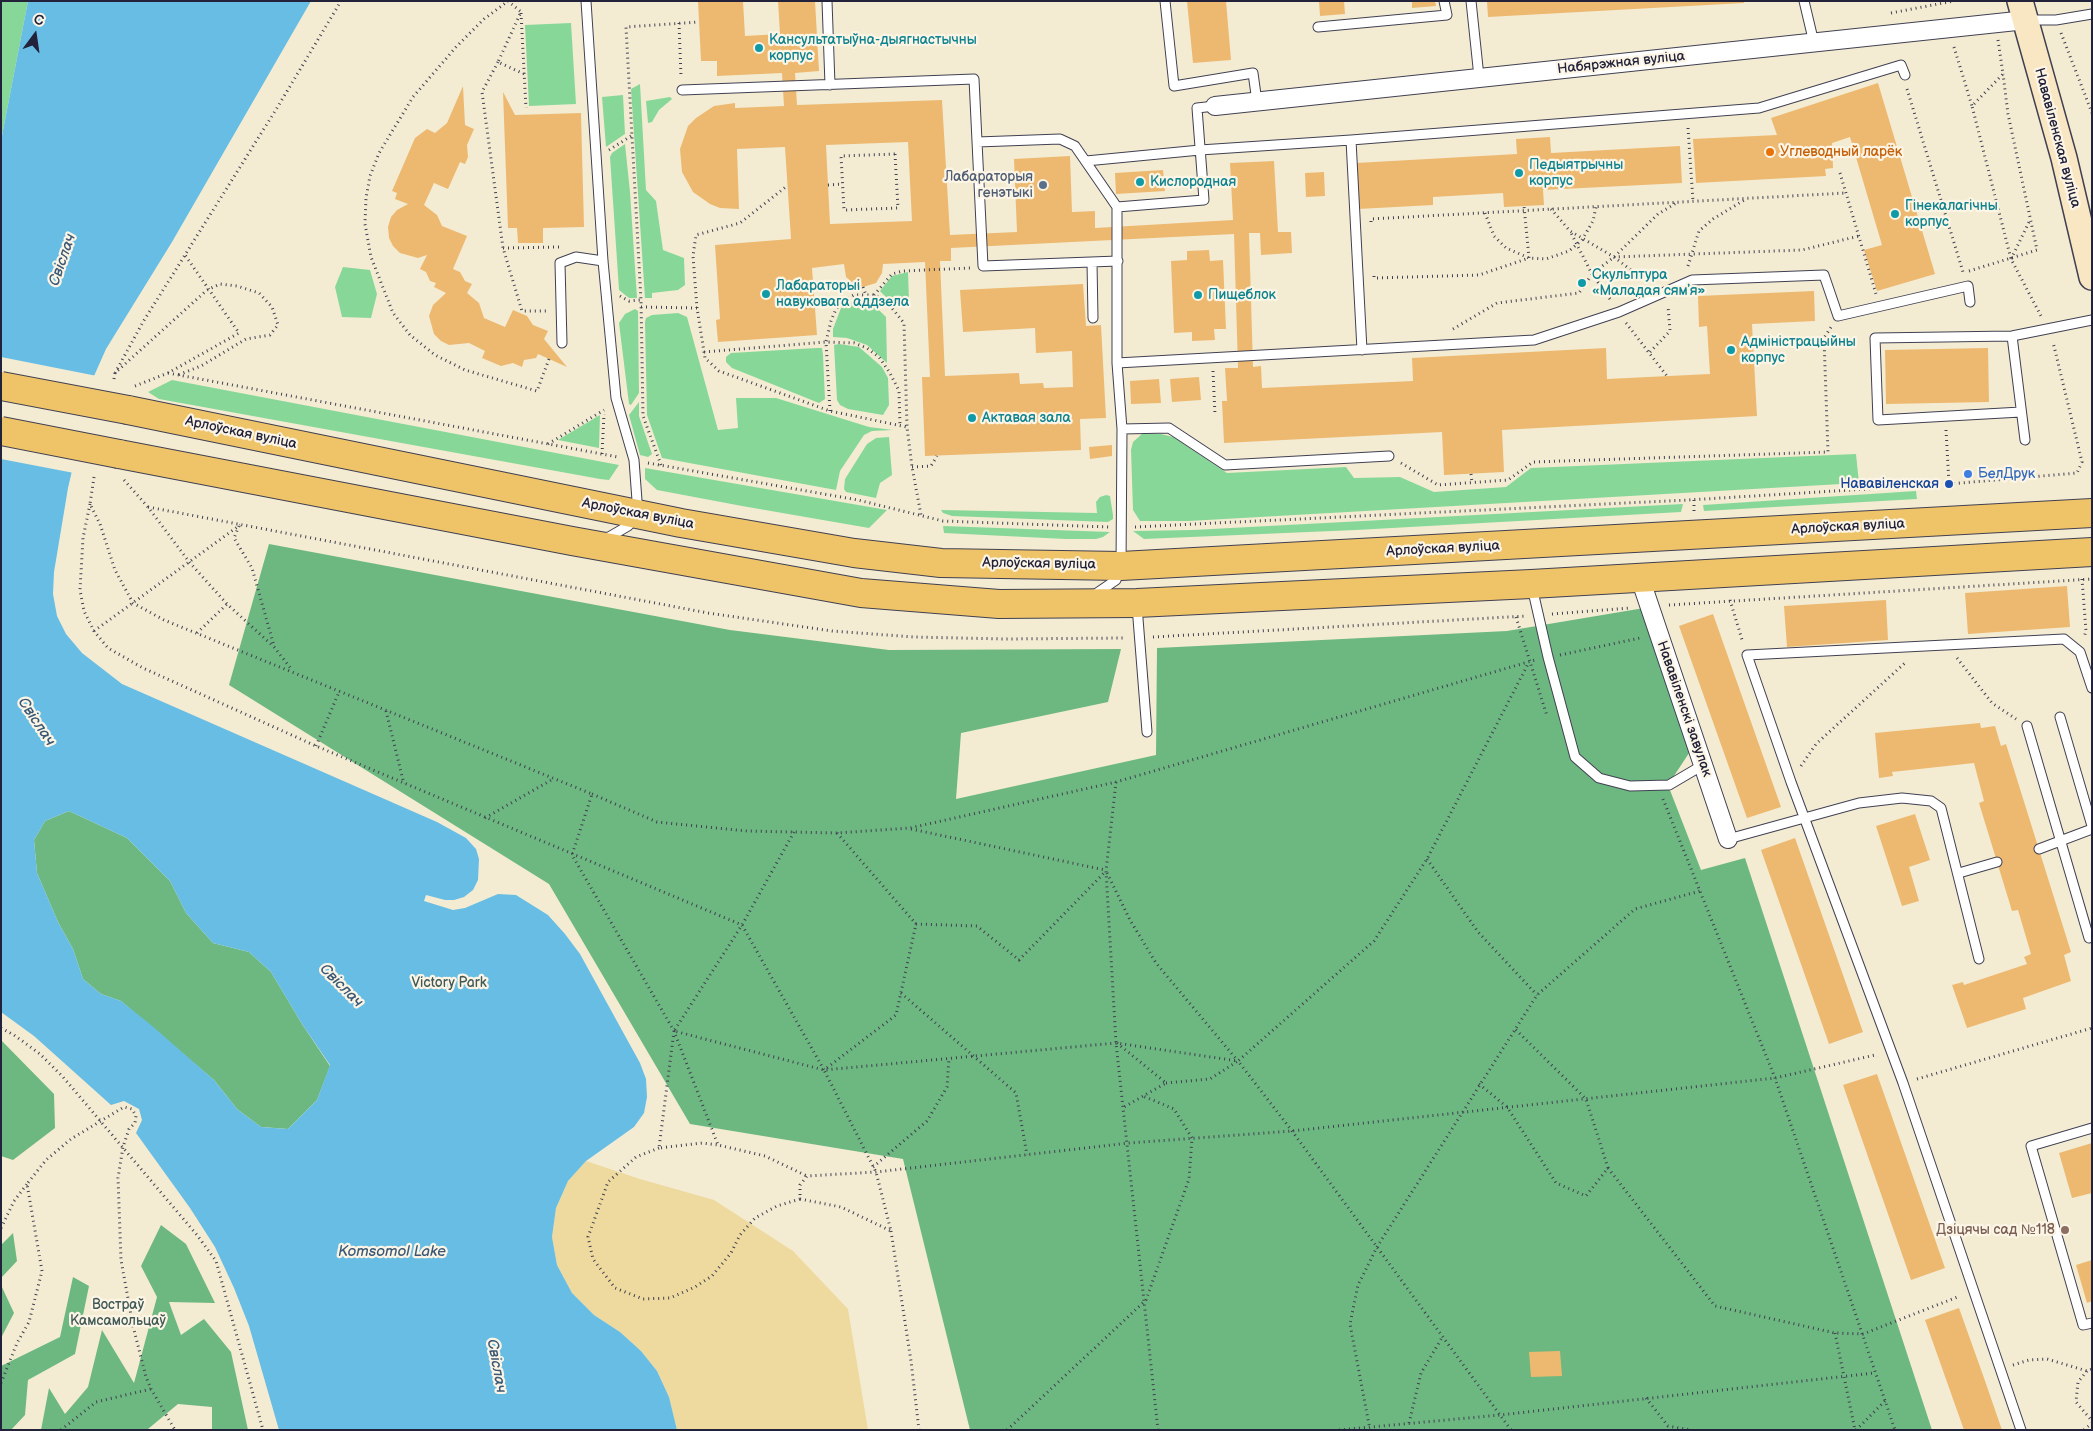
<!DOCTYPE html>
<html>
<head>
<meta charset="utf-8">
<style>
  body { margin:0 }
  #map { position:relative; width:2093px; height:1431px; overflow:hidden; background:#f3ecd3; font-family:"Balsamiq Sans",sans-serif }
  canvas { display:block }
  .frame { position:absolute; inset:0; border:2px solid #22223b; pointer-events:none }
  .north { position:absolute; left:10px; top:10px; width:50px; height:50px; -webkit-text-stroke:4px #fcf5e5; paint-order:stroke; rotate:14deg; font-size:14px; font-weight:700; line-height:20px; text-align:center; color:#22223b }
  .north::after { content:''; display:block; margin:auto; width:18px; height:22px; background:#22223b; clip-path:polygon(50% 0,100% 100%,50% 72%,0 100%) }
</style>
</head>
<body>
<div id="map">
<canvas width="2093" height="1431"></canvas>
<div class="frame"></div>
<div class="north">С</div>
</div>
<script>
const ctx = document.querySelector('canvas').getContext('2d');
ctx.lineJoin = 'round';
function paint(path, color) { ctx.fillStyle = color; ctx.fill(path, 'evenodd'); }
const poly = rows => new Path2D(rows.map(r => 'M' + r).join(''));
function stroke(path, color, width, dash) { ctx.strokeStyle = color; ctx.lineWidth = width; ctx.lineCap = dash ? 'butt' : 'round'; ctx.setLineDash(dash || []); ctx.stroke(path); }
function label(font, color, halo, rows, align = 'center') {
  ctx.font = font + ' "Balsamiq Sans",sans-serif'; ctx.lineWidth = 4.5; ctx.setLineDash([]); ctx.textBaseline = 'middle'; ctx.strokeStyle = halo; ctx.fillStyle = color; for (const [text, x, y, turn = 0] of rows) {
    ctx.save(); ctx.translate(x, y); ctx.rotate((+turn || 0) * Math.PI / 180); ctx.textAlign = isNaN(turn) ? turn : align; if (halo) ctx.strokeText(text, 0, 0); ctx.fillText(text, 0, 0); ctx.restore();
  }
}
const green = poly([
  [1,1,28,1,1,141],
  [571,23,576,104,529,106,525,25],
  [640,84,646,190,656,201,663,250,684,258,685,285,678,290,652,293,652,298,645,298,631,89],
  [623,95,625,134,606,147,602,97],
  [670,97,672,99,659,110,652,122,648,123,646,101],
  [625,144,630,192,637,298,629,298,619,290,610,157,612,153],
  [343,267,370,270,377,294,371,318,342,317,335,287],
  [908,272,909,301,890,301,880,291,892,276],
  [852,302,875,306,886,317,887,363,867,345,847,338,833,337,833,329,841,308],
  [635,309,638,311,639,393,631,405,629,404,619,323,625,314],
  [678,313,687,317,718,430,738,428,736,398,776,398,869,427,893,430,872,431,864,435,840,471,836,490,662,458,647,415,645,322,646,318,652,315],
  [839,344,859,347,882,367,888,378,889,405,883,415,848,409,840,405,837,400,834,345],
  [816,348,822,348,823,355,825,399,819,403,732,368,726,362,726,357,731,353],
  [172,380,619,465,609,480,600,479,159,399,148,392],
  [639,402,639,416,652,454,648,457,640,455,629,415],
  [600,415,599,448,558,440],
  [1143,433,1161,434,1173,437,1227,473,1346,467,1354,478,1400,477,1434,492,1506,487,1531,468,1856,454,1859,483,1189,521,1140,521,1133,510,1131,450,1133,442],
  [889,437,892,475,880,483,876,498,846,492,844,489,845,479,867,444,876,438],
  [645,468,887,510,869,528,742,506,657,490,645,479],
  [1916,491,1917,499,1704,511,1703,505],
  [1106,495,1110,496,1113,515,1113,519,1108,522,952,516,943,513,941,510,1097,513,1096,502,1100,497],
  [1683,504,1681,512,1356,530,1144,539,1133,531,1193,530],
  [943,526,1110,532,1103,537,1096,539,1066,539,944,533]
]);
const forest = poly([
  [269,544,730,630,889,650,1121,649,1108,702,961,733,956,799,1156,755,1157,648,1507,631,1650,607,1695,744,1668,785,1701,870,1745,858,1932,1430,970,1430,903,1159,690,1124,549,884,229,685],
  [69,811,127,838,170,881,186,913,213,943,249,952,271,972,302,1024,330,1066,317,1100,288,1129,261,1127,237,1109,214,1080,121,1001,101,994,83,979,73,949,58,922,37,873,34,840,45,821],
  [1,1040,54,1094,55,1128,13,1160,1,1156],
  [161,1225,186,1244,215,1303,169,1302,181,1335,204,1319,231,1352,248,1430,212,1430,212,1407,178,1404,148,1429,143,1430,41,1430,49,1388,65,1414,88,1387,102,1330,134,1383,157,1297,141,1266],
  [13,1233,17,1261,1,1278,1,1245],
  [73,1277,89,1286,75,1354,28,1380,25,1415,11,1430,1,1430,1,1366,60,1337],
  [1,1285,14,1313,1,1338]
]);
const sand = poly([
  [586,1161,640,1179,714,1200,793,1251,848,1309,868,1430,677,1430,669,1397,657,1371,641,1351,620,1332,594,1315,572,1293,557,1265,552,1237,556,1208,568,1181]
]);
const water = poly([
  [28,1,311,1,172,242,106,349,94,376,68,488,54,572,53,594,57,616,66,634,82,653,122,684,437,822,466,838,476,849,479,859,478,880,473,890,464,897,454,900,445,900,426,895,424,901,453,910,465,908,498,894,516,895,548,915,565,934,580,954,640,1063,646,1079,647,1097,644,1113,634,1127,586,1161,568,1181,556,1208,552,1237,557,1265,572,1293,594,1315,620,1332,641,1351,657,1371,669,1397,677,1430,279,1430,249,1326,234,1288,215,1247,190,1208,136,1133,142,1120,139,1109,124,1101,111,1105,34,1036,1,1012,1,141],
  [69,811,127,838,170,881,186,913,213,943,249,952,271,972,302,1024,330,1065,317,1100,288,1129,261,1127,237,1109,214,1080,151,1025,121,1001,101,994,83,979,73,949,58,922,37,873,34,840,45,821]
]);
const pier = poly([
  [1,357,97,376,74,473,1,459]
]);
const building = poly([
  [698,1,743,1,745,36,780,34,778,1,815,1,819,71,795,73,797,105,942,100,950,235,1017,232,1014,159,1070,156,1072,212,1095,211,1095,228,1233,220,1230,163,1274,161,1278,232,1291,232,1292,253,1261,255,1260,233,1249,233,1253,367,1261,366,1262,388,1413,381,1412,358,1606,348,1607,379,1710,374,1707,326,1699,327,1698,296,1814,291,1815,321,1752,324,1757,416,1502,430,1504,472,1444,475,1442,432,1224,443,1222,401,1227,401,1225,368,1238,368,1234,234,951,248,951,261,940,261,945,376,1019,373,1020,384,1043,383,1044,388,1073,387,1072,351,1036,353,1035,328,963,332,960,290,1083,284,1086,326,1101,325,1106,418,1080,419,1081,450,925,456,922,377,930,377,925,262,883,264,882,273,876,283,863,287,856,286,846,277,844,264,812,268,817,335,718,342,716,320,720,319,715,245,791,239,785,147,737,149,739,209,720,208,710,204,693,192,682,172,680,149,688,126,696,118,714,106,735,103,735,108,784,106,782,73,717,76,717,61,701,61],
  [908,142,912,221,830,224,826,145],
  [1187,1,1226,1,1231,60,1193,63],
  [1319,1,1344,1,1345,14,1320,16],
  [1412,1,1435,1,1436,6,1412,8],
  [1487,1,1744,1,1744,3,1488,17],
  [1878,83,1935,274,1877,291,1864,250,1882,245,1850,137,1832,143,1833,168,1825,169,1826,176,1696,183,1693,139,1777,135,1771,118],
  [463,86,465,125,474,129,467,145,468,157,465,164,460,162,448,189,434,183,424,205,437,215,442,226,467,236,453,269,460,272,465,281,472,284,467,293,479,303,484,318,505,327,513,310,527,316,533,325,548,331,544,339,567,367,538,354,536,358,524,360,522,367,513,363,501,366,482,358,485,351,469,343,449,345,441,341,434,334,429,316,433,305,446,293,434,287,436,283,430,281,426,272,420,269,427,255,418,258,400,253,393,246,389,238,388,227,391,217,397,210,408,204,395,199,397,193,392,191,415,138,427,129,435,133,447,123],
  [503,92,515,115,581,113,584,227,543,228,543,243,518,243,517,228,508,228],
  [1550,137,1551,153,1680,146,1682,183,1543,190,1544,205,1504,207,1503,193,1433,197,1433,205,1358,209,1356,163,1517,154,1516,139],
  [1163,170,1165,191,1116,194,1115,173],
  [1324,172,1325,196,1306,197,1305,173],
  [1209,250,1210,261,1223,260,1226,329,1214,329,1215,340,1192,341,1192,332,1174,333,1171,261,1187,260,1187,251],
  [1988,348,1989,402,1886,404,1885,350],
  [1199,377,1201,400,1172,402,1170,379],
  [1159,379,1161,403,1131,404,1130,381],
  [1112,445,1112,456,1090,459,1089,447],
  [2067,586,2070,627,1968,634,1965,593],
  [1886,600,1888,640,1787,647,1784,606],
  [1713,614,1781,807,1747,818,1679,626],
  [1980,723,1981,728,1995,726,2001,746,2006,744,2071,952,2064,955,2071,981,2023,998,2026,1009,1967,1028,1952,985,1963,982,1964,985,2027,964,2024,957,2031,954,2018,910,2012,911,1979,803,1984,801,1974,763,1892,772,1893,776,1879,778,1875,733],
  [1915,814,1930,860,1909,867,1919,901,1902,906,1876,826],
  [1795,838,1863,1032,1829,1044,1761,850],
  [1877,1074,1945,1268,1911,1280,1843,1085],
  [2092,1143,2092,1193,2072,1198,2059,1153],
  [2092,1260,2092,1301,2087,1303,2076,1265],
  [1959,1308,1984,1378,2002,1430,1964,1430,1925,1320],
  [1560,1351,1562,1376,1531,1377,1529,1352]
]);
const path = poly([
  [521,13,526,108],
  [1891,13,1954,1],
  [679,23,681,77],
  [2061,33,2092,113],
  [1998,40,2003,74,1972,106,2011,259,2041,316],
  [1954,47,1972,106],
  [498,62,482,92,503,248,522,311,546,311],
  [524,74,498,62,521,12,508,1,484,19,456,47,413,97,379,153,370,176,366,198,365,224,371,257,393,313,410,335,435,355,465,370,537,391,549,359],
  [1907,89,1963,272],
  [1688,128,1693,201],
  [609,150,631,136],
  [895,154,898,208,844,210,841,156,895,154],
  [1840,173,1876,294],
  [828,185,843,184],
  [1551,209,1570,231],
  [1485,213,1494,236,1506,248,1529,258,1546,259,1569,251,1582,240,1593,221,1596,207],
  [1371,222,1371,219,1845,193],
  [503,248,560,247],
  [1614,257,1648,283],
  [2011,259,2030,220],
  [1688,266,1699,231,1713,219,1746,199],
  [1969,271,2037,250,2008,114,2003,74],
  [1374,276,1374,278,1479,275,1529,258,1524,206],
  [863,287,866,295,874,295,887,302,904,323,907,427,912,467,921,515],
  [874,295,892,274,903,271,970,268],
  [620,296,629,301,641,300],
  [1610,299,1592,274,1570,231,1614,257,1802,250,1859,236],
  [641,307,697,308,705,358,719,371,830,411,907,427],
  [697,308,693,256,696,235,740,223,787,186],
  [1626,323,1667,376],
  [1453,329,1497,303,1579,293,1592,274,1614,257,1658,214,1678,202],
  [704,352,826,342,854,343,867,348,879,357,890,373,899,391,900,427],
  [1650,352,1670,331,1668,306],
  [1213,371,1215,415],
  [115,373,143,322,277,108,341,1],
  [168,373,618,457],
  [114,379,115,373,207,290,220,284,237,286,259,293,272,307,278,325,270,335,246,339,201,366,178,375],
  [135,386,168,373,239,333,185,255],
  [830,411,826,342,831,321,836,309,843,301,854,295,866,295],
  [1946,430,1949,484],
  [548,444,604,410],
  [602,454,604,414],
  [648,463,858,500,943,521,1109,527],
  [1401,463,1438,485,1508,480,1533,462,1828,452,1824,338,1831,327],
  [661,465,643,416,641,300,626,27,699,22],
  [912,467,931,466,937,456],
  [1471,474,1472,483],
  [94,477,90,504,100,524,115,570,133,603,164,620,592,794,572,855,674,1031,718,1145,765,1156,807,1176],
  [124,480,148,507,190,563,227,604,274,647,292,670],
  [1694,500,1694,511],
  [90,504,83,538,80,590,84,611,94,631,108,648,143,668,316,746,742,925,824,1070,896,1015,916,924,977,926,1019,960,1106,871],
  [148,507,708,613,832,631,914,637,1005,639,1126,638],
  [239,526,234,538,252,568,274,646],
  [1135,527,1688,500,1949,484,2077,473,2082,462,2053,342],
  [2082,579,2086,631,2084,638],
  [1730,600,1743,643],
  [1669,605,2092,579],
  [1552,614,1630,608],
  [1516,617,1547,716],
  [94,631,240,525],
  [197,633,227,604],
  [1153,637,1526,616],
  [1560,655,1640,638],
  [1957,658,1992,703,2016,719],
  [386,711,404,784],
  [316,746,339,692],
  [1801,766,1816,744,1906,662],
  [1116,782,1106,871,1116,1043,1158,1430],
  [592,794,657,822,747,831,837,833,910,828,1116,782,1535,660],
  [1663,799,1775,1078,1895,1430],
  [485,818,553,779],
  [911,829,1105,870],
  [794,832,742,925,674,1031,824,1070,1116,1043,1238,1061],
  [837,833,916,924],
  [1427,859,1478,932,1537,995],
  [1107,873,1130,920,1156,963,1237,1060],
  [901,993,1016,1093,1027,1155],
  [1,1028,14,1035,40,1054,63,1077,197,1235,216,1261,263,1430],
  [674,1031,659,1148,702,1143,718,1145],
  [1117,1043,1166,1083,1124,1107],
  [1917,1079,2092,1028],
  [1166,1083,1210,1079,1238,1061],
  [1479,1084,1507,1107,1556,1183,1586,1196,1608,1168,1586,1099,1515,1029],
  [659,1148,636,1157,608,1182,588,1237,593,1259,615,1288,643,1299,670,1298,695,1287,712,1276,731,1253,740,1235,755,1218,777,1206,800,1199,800,1185,807,1176,876,1172,1129,1143,1292,1131,1775,1078,1875,1055,1877,1057],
  [873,1167,927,1121,947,1087,949,1058],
  [1608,1168,1715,1306,1835,1333,1863,1334,1960,1296],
  [800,1199,841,1207,891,1231,876,1172,824,1070],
  [1,1228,14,1201,27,1184],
  [891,1231,911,1361,919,1430],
  [1835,1333,1855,1430],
  [2013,1365,2029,1360,2047,1359,2087,1371,2092,1369],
  [2087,1371,2078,1382,2076,1402,2092,1421],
  [1,1383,17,1343,29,1322,42,1271,27,1184,46,1160,71,1139,124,1107,132,1109,136,1116,135,1123,129,1129,123,1147,118,1178,121,1260,133,1326,146,1377,151,1389,175,1430],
  [1646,1398,1668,1426,1691,1430],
  [1409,1423,1421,1373,1443,1336],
  [61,1430,96,1402,151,1389],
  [1007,1430,1146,1300,1189,1179,1192,1138,1174,1109,1143,1096],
  [1339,1430,1500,1415,1874,1373],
  [1370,1430,1350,1324,1358,1285,1377,1247,1537,995,1635,909,1700,891],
  [1511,1430,1292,1131,1238,1061,1374,941,1427,859,1529,662],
  [1856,1430,1885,1401],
  [2084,1430,2092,1423]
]);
const lane = poly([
  [586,1,603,261,616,398,634,460,638,514,628,526,609,537,603,538],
  [827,1,830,85],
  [1165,1,1174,86,1253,73,1257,102],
  [1471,1,1479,77],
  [1804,1,1814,43],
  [2029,20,2056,20,2092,14],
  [1318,27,1447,15,1444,1],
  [682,90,974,79,983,266,1118,261],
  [1351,140,1362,350],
  [977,142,1060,139,1075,146,1117,207,1117,363,1122,429,1121,566,1116,580,1094,595],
  [1086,161,1200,150,1351,140,1759,108,1901,65,1905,75],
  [1117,207,1204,200,1197,108,1215,106],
  [1092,262,1093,318],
  [2012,336,2025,440],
  [562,343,560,263,576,257,603,261],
  [1117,363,1534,340,1619,312,1692,280,1824,275,1838,316,1968,286,1970,302],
  [2021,412,1878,420,1875,338,2012,336,2092,320],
  [1122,429,1169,428,1225,465,1389,456],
  [1532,587,1548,657,1575,757,1599,778,1630,786,1669,785,1703,765],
  [1137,606,1147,732],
  [2060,717,2092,826],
  [2027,726,2089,938],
  [1728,839,1859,803,1902,798,1931,801,1941,808,1979,959],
  [2039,849,2092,829],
  [1959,873,1997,862],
  [2092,1128,2031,1146,2083,1325,2092,1323],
  [2021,1430,1903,1083,1791,782,1747,655,2064,639,2080,652,2092,688]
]);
const street = poly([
  [1215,106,2026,20],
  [1640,578,1728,839]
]);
const secondary = poly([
  [2020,1,2064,158,2092,277]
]);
const primary = poly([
  [128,410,681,523,854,553,941,563,1121,566,2092,513],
  [119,454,572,541,861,593,999,604,1137,603,1531,584,2092,552]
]);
const primaryBridge = poly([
  [1,386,128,410],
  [1,431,119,454]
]);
const markers = [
  [759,48,5,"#0f9aa8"],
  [1770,152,5,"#e8710a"],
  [1519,173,5,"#0f9aa8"],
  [1140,182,5,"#0f9aa8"],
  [1043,185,5,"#5c6f8a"],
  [1895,214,5,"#0f9aa8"],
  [1582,283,5,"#0f9aa8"],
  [766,294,5,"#0f9aa8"],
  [1198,295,5,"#0f9aa8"],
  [1731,350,5,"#0f9aa8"],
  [972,418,5,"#0f9aa8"],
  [1968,474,5,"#3f7fe0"],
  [1949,484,5,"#1a4fb4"],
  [2065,1230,5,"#8d6e63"]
];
const cultureNames = [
  ["Кансультатыўна-дыягнастычны",769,40],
  ["корпус",769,56],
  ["Педыятрычны",1529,165],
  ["корпус",1529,181],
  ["Кислородная",1150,182],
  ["Гінекалагічны",1905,206],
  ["корпус",1905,222],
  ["Скульптура",1592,275],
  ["«Маладая сямʼя»",1592,291],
  ["Лабараторыі",776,286],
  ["навуковага аддзела",776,302],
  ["Пищеблок",1208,295],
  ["Адміністрацыйны",1741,342],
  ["корпус",1741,358],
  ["Актавая зала",982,418]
];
const streetNames = [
  ["Набярэжная вуліца",1621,63,-6],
  ["Нававіленская вуліца",2057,138,75],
  ["Арлоўская вуліца",241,433,12],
  ["Арлоўская вуліца",638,514,11],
  ["Арлоўская вуліца",1848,527,-3],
  ["Арлоўская вуліца",1443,549,-3],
  ["Арлоўская вуліца",1039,564,1],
  ["Нававіленскі завулак",1684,709,71]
];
const foodNames = [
  ["Углеводный ларёк",1780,152]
];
const serviceNames = [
  ["Лабараторыя",1033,177],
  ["генэтыкі",1033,193]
];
const shopNames = [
  ["БелДрук",1978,474]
];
const transitNames = [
  ["Нававіленская",1939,484]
];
const parkNames = [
  ["Victory Park",449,983],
  ["Востраў",118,1305],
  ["Камсамольцаў",118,1321]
];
const educationNames = [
  ["Дзіцячы сад №118",2055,1230]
];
const waterNames = [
  ["Свіслач",63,260,-71],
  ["Свіслач",36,722,56],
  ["Свіслач",341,986,45],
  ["Komsomol Lake",392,1252],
  ["Свіслач",496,1366,80]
];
paint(green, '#87d898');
paint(forest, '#6db880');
paint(sand, '#eeda9e');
paint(water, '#68bde4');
paint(pier, '#f3ecd3');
paint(building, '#edb970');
stroke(lane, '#414052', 11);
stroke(street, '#414052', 20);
stroke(secondary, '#414052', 28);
stroke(primary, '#414052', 30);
stroke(path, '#414052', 3, [1, 4]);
stroke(lane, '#fff', 9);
stroke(street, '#fff', 18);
stroke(secondary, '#f9e7c3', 25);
stroke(primary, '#efc469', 28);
stroke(primaryBridge, '#414052', 30, []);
stroke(primaryBridge, '#efc469', 28);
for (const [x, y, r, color] of markers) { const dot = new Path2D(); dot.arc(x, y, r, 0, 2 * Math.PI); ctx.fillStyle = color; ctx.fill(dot); stroke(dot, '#fcf5e5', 2); }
label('14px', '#0d838f', '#fcf5e5', cultureNames, 'left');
label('14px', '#22223b', '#fcf5e5', streetNames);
label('14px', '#c56008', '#fcf5e5', foodNames, 'left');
label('14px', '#4e5e75', '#fcf5e5', serviceNames, 'right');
label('14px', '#366cbe', '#fcf5e5', shopNames, 'left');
label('14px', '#164399', '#fcf5e5', transitNames, 'right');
label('14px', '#405957', '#fcf5e5', parkNames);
label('14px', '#785e54', '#fcf5e5', educationNames, 'right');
label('italic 15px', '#3a5876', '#fcf5e5', waterNames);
</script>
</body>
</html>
